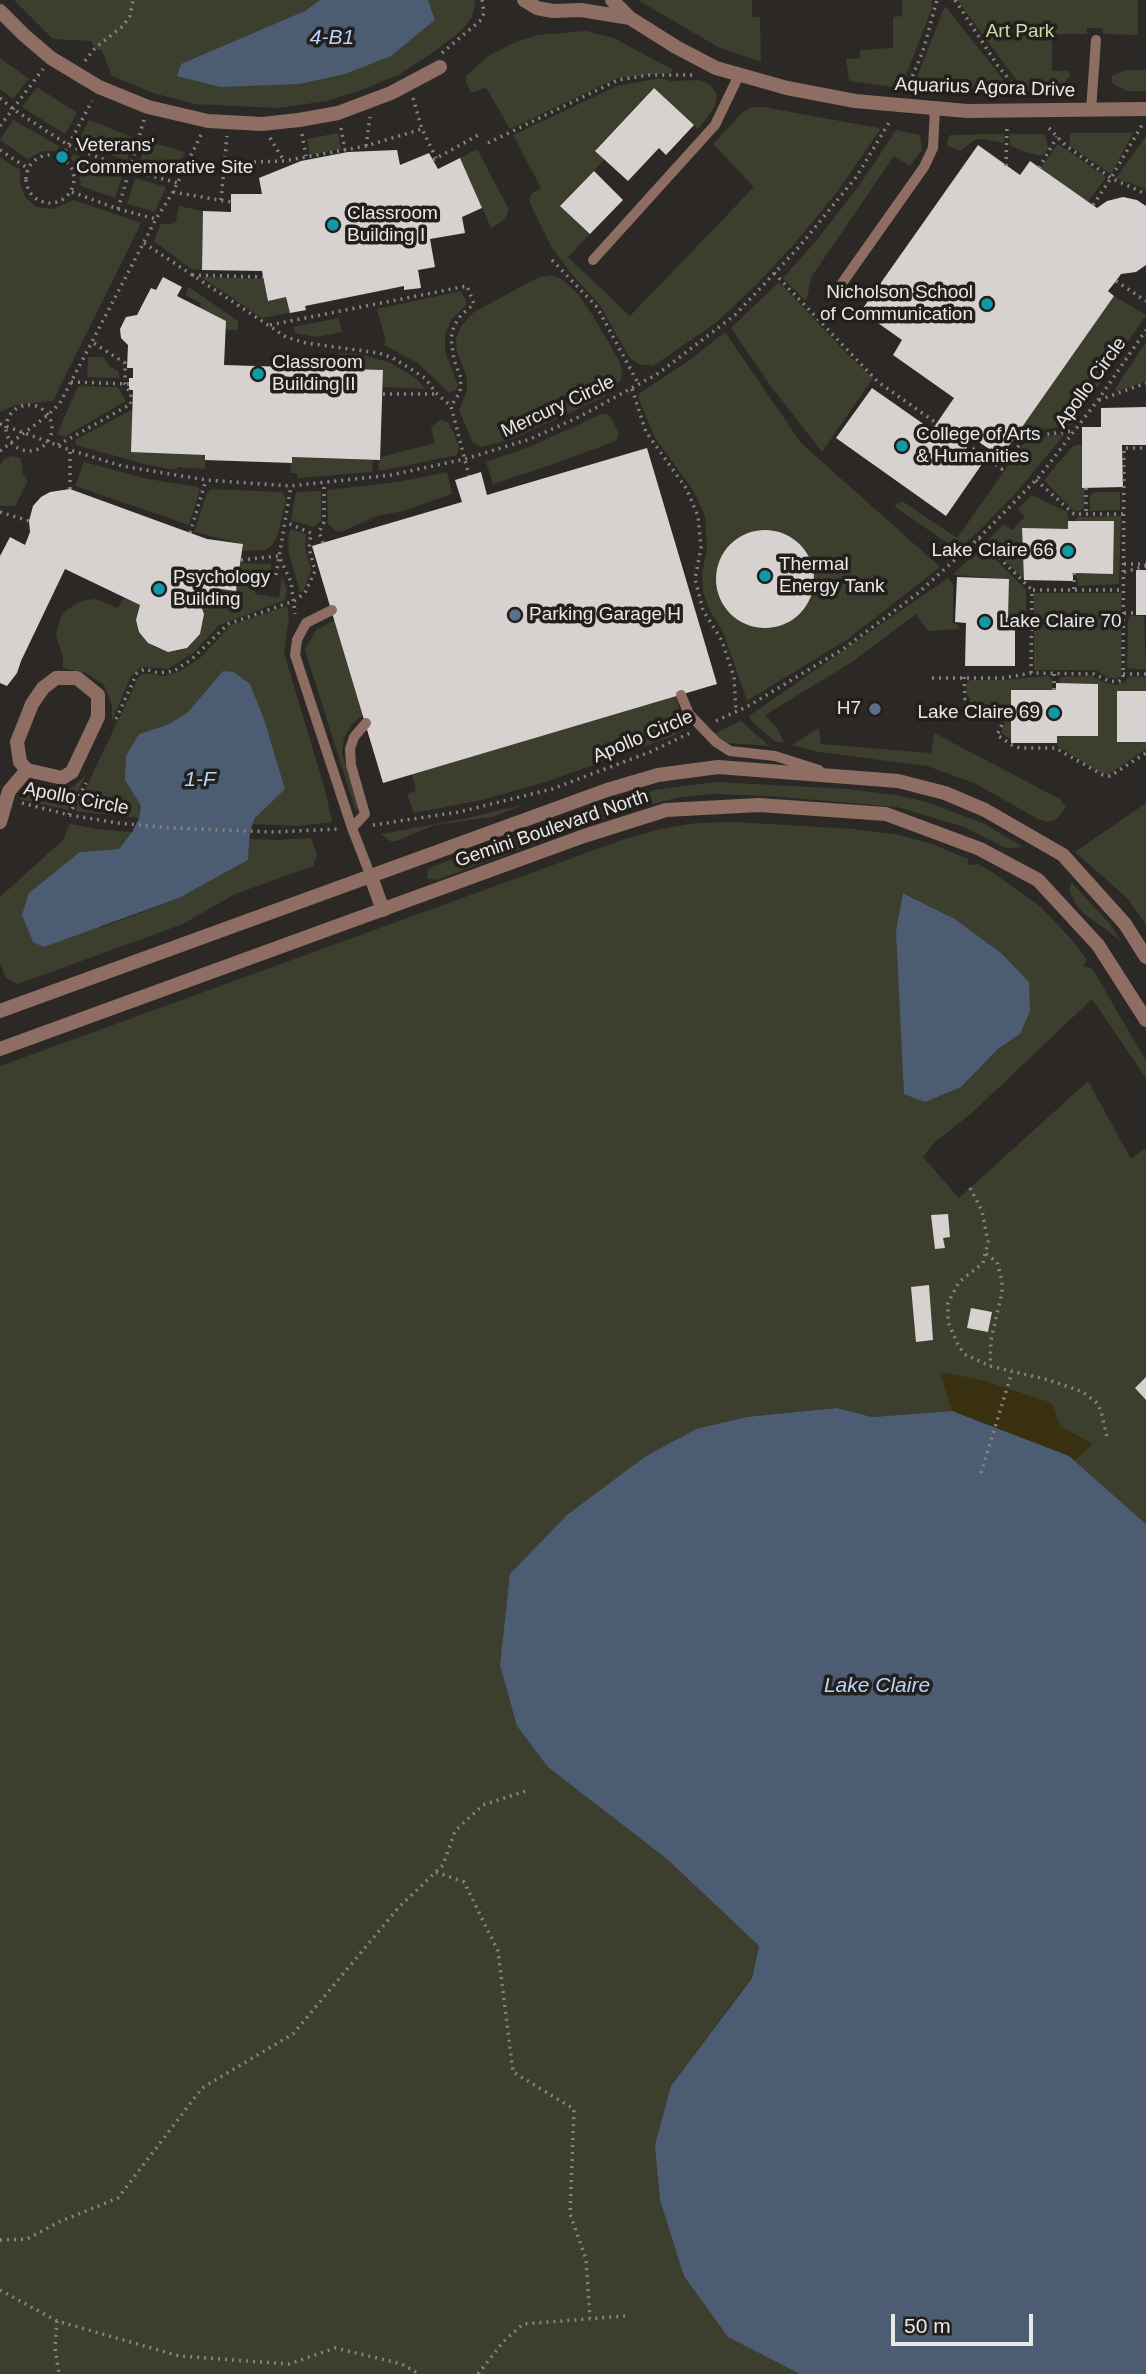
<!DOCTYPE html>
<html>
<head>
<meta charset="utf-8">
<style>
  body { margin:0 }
  #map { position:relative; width:1146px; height:2374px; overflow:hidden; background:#2c2826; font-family:Arial,sans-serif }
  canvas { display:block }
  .scale { position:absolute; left:891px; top:2314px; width:142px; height:32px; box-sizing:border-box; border:4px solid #eae8e6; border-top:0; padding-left:9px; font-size:21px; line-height:24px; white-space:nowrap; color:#eae8e6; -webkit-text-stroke:5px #221f1c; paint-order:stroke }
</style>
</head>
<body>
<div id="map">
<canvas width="1146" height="2374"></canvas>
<div class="scale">50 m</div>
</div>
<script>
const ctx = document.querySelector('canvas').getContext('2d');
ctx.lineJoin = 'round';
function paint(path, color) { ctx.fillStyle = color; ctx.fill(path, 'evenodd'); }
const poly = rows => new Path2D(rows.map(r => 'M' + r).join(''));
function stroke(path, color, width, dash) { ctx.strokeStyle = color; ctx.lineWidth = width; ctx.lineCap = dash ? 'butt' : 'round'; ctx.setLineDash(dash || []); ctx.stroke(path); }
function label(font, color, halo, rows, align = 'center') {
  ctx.font = font + ' Arial,sans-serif'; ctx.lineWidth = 7; ctx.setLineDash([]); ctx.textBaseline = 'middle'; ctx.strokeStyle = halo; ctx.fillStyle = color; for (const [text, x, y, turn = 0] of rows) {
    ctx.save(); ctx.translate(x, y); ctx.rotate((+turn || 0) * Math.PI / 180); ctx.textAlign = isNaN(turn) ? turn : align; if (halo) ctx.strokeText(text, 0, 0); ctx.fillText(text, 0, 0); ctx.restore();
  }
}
const green = poly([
  [14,0,320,0,305,11,391,56,435,20,428,0,474,0,475,4,472,17,462,30,435,51,400,74,362,90,327,101,278,108,194,104,153,93,112,76,102,51,95,48,91,41,53,39],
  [638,0,752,0,752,17,760,17,761,62,718,47],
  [902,0,932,0,932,8,901,88,849,81,846,59,860,58,860,50,893,48,893,17,902,16],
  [957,0,1138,0,1138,35,1103,34,1102,28,1087,28,1087,34,1052,34,1052,71,1068,71,1070,75,1062,87,1056,91,1029,91,1024,88,1011,73],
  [945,6,1010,88,1008,92,912,90],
  [586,31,614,38,673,70,671,73,617,78,510,129,486,87,475,92,471,92,466,82,466,76,490,55,516,42,538,35],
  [0,58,29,79,13,99,0,89],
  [1126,70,1146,70,1146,91,1127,91,1113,84,1111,80,1112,76],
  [660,78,671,81,700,80,710,85,717,94,715,107,698,129,653,88,595,150,605,159,560,205,590,234,568,257,630,316,754,187,713,144,743,112,753,107,763,107,879,128,880,130,837,192,795,243,756,285,717,322,653,366,638,364,630,358,599,304,569,271,551,246,529,201,531,194,541,188,513,135,617,86],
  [37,87,77,113,65,134,22,107],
  [13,120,59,146,57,151,43,151,27,159,0,140],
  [89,120,134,138,127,161,78,142],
  [896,130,920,135,922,150,910,166,894,156,812,276,806,301,783,278,817,240,861,183],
  [338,133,341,149,310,155,307,139],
  [1070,133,1133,133,1111,174,1070,146],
  [1004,134,1004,143,981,139,974,140,961,151,946,145,950,135],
  [1010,134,1044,134,1046,137,1048,149,1042,156,1022,151,1010,145],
  [1146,136,1146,189,1116,178],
  [146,141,185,152,174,174,139,166],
  [1058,144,1106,177,1088,202,1040,169],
  [477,149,508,208,508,213,504,220,491,228,460,158],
  [73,154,123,174,115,198,81,186,79,169,71,158],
  [0,157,20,170,20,183,25,197,36,207,53,209,74,200,141,223,53,401,15,405,0,412],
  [135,178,166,187,155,212,127,204],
  [179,206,203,211,202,270,191,269,154,241,161,224,171,224,176,221],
  [553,275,563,280,578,294,593,316,618,359,622,369,621,380,604,397,512,439,482,447,473,443,459,410,467,391,467,378,457,352,456,337,462,325,474,312,539,277],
  [201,277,263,279,268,300,286,297,290,313,262,318],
  [779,282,850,357,873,378,822,452,770,385,731,328],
  [189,287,238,321,238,330,226,330,226,321,200,308,201,303,185,295],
  [461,291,467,304,451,320,445,335,445,352,458,385,456,390,449,393,418,363,384,345,386,342,377,309],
  [1114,296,1146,315,1072,425,1017,434],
  [339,318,342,332,316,337,295,333,293,327],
  [725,332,801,443,940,567,848,639,747,701,723,632,710,611,703,592,702,575,707,548,705,516,693,490,655,438,638,397,640,393,694,357],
  [1146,342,1146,381,1116,392,1115,389],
  [339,353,360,354,391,363,417,379,425,389,383,387,383,370,353,369,353,366,339,366],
  [88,357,103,357,109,366,119,372,119,378,87,377],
  [78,386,118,387,126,401,64,437,57,434],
  [133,409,205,455,205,469,177,467,177,470,148,465,76,445,75,440],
  [602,414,609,415,619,433,616,441,551,465,493,484,486,462,529,447],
  [440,420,448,422,454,434,459,446,457,455,380,471,378,465,381,457,435,443,431,427],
  [1065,434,1014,495,978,532,957,550,894,506,902,501,957,538,1027,439],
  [1076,445,1082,445,1085,502,1083,509,1078,511,1074,511,1044,480,1072,447],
  [11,456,21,458,23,474,28,481,15,506,0,506,0,465,3,460],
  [292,457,373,460,372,472,298,478,297,473,290,473],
  [84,462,148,479,198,487,200,490,189,525,75,486],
  [447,472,452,494,403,511,377,516,343,531,337,532,328,524,327,490,398,482],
  [211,489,282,492,286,500,277,537,273,544,266,550,242,551,243,544,194,532,207,493],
  [321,491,321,521,313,527,291,520,296,492],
  [1097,492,1120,492,1120,510,1090,511,1090,495],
  [1032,495,1067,512,1069,521,1068,529,1022,529,1024,580,987,541,1004,524,1012,530,1025,517,1018,509],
  [1121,516,1119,584,1078,586,1076,574,1113,573,1114,522,1075,521,1075,519,1078,517],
  [290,529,306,534,305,548,311,570,304,590,300,592,289,554,288,541],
  [983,547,1026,590,1026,614,1023,616,1008,616,1009,579,955,575,954,573],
  [240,563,271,564,271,575,258,573,255,594,279,598,282,576,287,589,285,600,219,625,194,652,168,669,143,667,138,669,130,678,109,728,112,719,112,705,104,685,86,673,63,668,63,657,56,635,60,619,66,610,82,601,96,599,118,608,124,598,140,605,136,620,139,632,148,643,158,649,177,651,187,648,200,634,204,614,200,603,207,604,213,588,236,590],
  [948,578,953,584,953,623,958,625,959,629,928,631,916,614,852,662,765,715,777,728,784,743,775,741,752,722,749,716],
  [1034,593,1121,593,1121,676,1117,679,1107,677,1096,670,1034,670],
  [287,606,289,618,284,653,326,793,332,822,298,826,252,824,261,810,285,789,265,722,223,671,187,713,167,725,139,734,125,780,141,806,139,818,75,811,139,676,144,673,163,676,179,672,201,657,231,625],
  [1130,616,1144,616,1146,670,1127,668,1128,620],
  [335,620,363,715,353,723,344,738,342,753,358,807,356,812,305,650,316,630],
  [1047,676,1052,679,1052,690,1011,690,1011,739,1001,733,1006,719,969,698,967,694,966,684,970,680,1003,680],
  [1091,676,1106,683,1116,685,1124,682,1129,677,1146,677,1146,691,1117,692,1117,742,1146,742,1146,749,1109,774,1101,773,1057,746,1057,736,1098,735,1098,684,1059,683,1060,677],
  [676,696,684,730,673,736,546,782,482,800,414,813,407,794,416,791,412,774],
  [741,721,769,746,728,743,722,742,714,734],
  [819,728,821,744,931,753,934,733,1060,799,1066,807,1057,819,1048,822,1038,819,974,783,927,766,818,752,792,745],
  [86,775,68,810,20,799,27,791,40,787,50,787,60,791,73,787],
  [716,782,848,789,896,795,927,802,985,824,1023,847,1006,848,964,827,897,807,769,796,713,794,680,797,628,810,436,880,427,878,428,869,437,865,595,807,655,790],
  [1146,803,1146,925,1127,898,1075,852],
  [526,804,492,817,435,825,396,841,390,841,381,834,468,818],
  [735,822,854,829,899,835,932,844,968,859,968,865,978,864,992,872,1041,907,1072,940,1087,960,1083,966,1092,968,1146,1061,1146,1078,1092,999,973,1112,935,1142,923,1157,959,1198,1088,1081,1131,1159,1143,1150,1146,1150,1146,1524,1069,1456,952,1411,872,1417,836,1408,746,1417,696,1429,646,1456,667,1859,759,1946,752,1977,671,2086,728,2336,800,2374,0,2374,0,1066,619,841,660,829,696,823],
  [904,893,955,919,1001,953,1020,1034,998,1049,961,1087,896,931],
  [70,824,97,829,132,832,119,849,80,852,100,928,179,898,248,860,249,839,278,840,311,838,317,855,313,866,235,894,183,924,18,984,6,978,0,963,0,897,63,840],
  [1071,882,1110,924,1120,940,1083,913,1075,903,1070,892]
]);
const sand = poly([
  [940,1372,982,1380,1052,1403,1060,1426,1093,1444,1074,1461,1069,1456,952,1411]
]);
const water = poly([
  [320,0,428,0,435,20,391,56,345,74,299,84,220,87,177,76,181,64,305,11],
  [223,671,234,672,250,684,265,722,285,789,255,818,250,831,248,860,179,898,44,947,33,942,22,915,29,893,80,852,119,849,132,832,139,818,141,806,125,780,126,756,139,734,167,725,187,713],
  [903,893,955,919,1001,953,1029,982,1030,1011,1020,1034,998,1049,961,1087,925,1102,904,1094,896,931],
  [836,1408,872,1417,952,1411,1069,1456,1146,1524,1146,2374,800,2374,728,2337,684,2276,660,2200,655,2145,671,2086,752,1978,759,1946,667,1859,548,1767,517,1726,500,1665,510,1574,567,1515,646,1456,696,1429,746,1417]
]);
const building = poly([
  [654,88,694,125,666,155,659,148,628,181,595,151],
  [978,145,1020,175,1030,161,1097,208,1107,201,1123,197,1137,200,1146,206,1146,265,1136,272,1121,274,1116,281,1108,291,1114,296,1001,457,973,438,964,452,982,464,946,516,836,438,872,388,932,430,954,398,893,355,902,340,861,311],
  [397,150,400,165,429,153,438,169,460,158,482,208,462,217,465,233,430,239,435,267,418,270,421,288,404,290,404,286,305,306,306,310,290,313,286,297,268,301,262,271,202,270,203,211,231,212,231,194,262,194,259,178,301,161,348,152],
  [594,171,623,200,590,234,560,206],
  [163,277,182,287,177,296,226,321,224,365,383,370,380,460,292,457,292,463,205,460,205,455,131,452,133,390,129,390,129,378,133,378,133,368,127,368,128,345,121,338,120,329,126,317,137,315,151,288,156,290],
  [1146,407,1146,445,1122,445,1123,487,1082,488,1082,427,1101,427,1101,408],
  [647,448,717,684,383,783,312,546,462,502,455,480,481,472,487,495],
  [70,489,207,539,243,544,236,591,213,588,207,605,200,603,204,614,200,634,187,648,168,652,148,643,139,632,136,620,140,605,65,569,21,661,17,673,7,686,0,683,0,556,10,537,25,545,30,532,29,521,33,506,41,497,50,492],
  [1068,521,1114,521,1113,574,1073,573,1073,581,1024,580,1022,528,1068,529],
  '716 579a49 49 0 1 1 98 0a49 49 0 1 1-98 0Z',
  [1136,570,1146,570,1146,615,1136,615],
  [957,577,1009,579,1008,620,1015,621,1015,666,965,666,966,623,955,622],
  [1056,683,1098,684,1098,736,1057,736,1057,743,1011,743,1011,690,1056,690],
  [1117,691,1146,691,1146,742,1117,742],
  [948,1214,950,1237,943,1238,945,1248,935,1249,931,1215],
  [929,1285,933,1340,916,1342,911,1287],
  [971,1308,992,1312,988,1332,967,1328],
  [1146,1377,1146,1400,1135,1388]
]);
const path = poly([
  [955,0,998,66,1022,95],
  [442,53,481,20,484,13,482,0],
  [85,61,95,48,123,26,130,16,133,0],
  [907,89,923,51,937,0],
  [0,98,13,109,68,145,130,170,178,183],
  [413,98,422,129,436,158],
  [0,126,43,69],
  [341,128,345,150],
  [1049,128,1065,145,1111,178,1146,194],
  [302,134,306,156],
  [270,138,284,161],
  [488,143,618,80,650,75,695,75],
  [366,146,370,117],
  [0,150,29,169],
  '26 179a24 24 0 1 1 48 0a24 24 0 1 1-48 0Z',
  [62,157,92,101],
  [433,160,482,133],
  [226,163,284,161,366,146,422,129],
  [1006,166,1007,126],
  [1039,168,1057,137],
  [72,192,118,209,156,219],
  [173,192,231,202],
  [221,200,227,136],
  [1093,205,1111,178,1142,125],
  [118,209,144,120],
  [144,243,286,337,306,343,379,353,393,358,425,378,437,394,451,406,469,476],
  [552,260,597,307,639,385],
  [774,273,878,382,1002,469,1025,437,1073,431],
  [192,275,263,277],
  [1116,281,1146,301],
  [270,325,467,286,474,304,461,315,454,326,451,338,454,360,461,378,460,392,451,406],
  [71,382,129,384],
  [632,389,646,432,686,488,698,516,701,548,695,579,703,610,722,641,734,677,736,712],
  [383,394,437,394],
  [1099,400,1146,383],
  '6 428a23 23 0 1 1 46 0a23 23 0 1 1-46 0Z',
  [0,424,70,450,122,466,206,480,291,486,391,475,465,459,530,439,579,417,659,373,735,315,799,247,857,176,890,121],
  [58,445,131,404,131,394,125,384,125,363,92,342],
  [0,451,48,415,60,403,156,219,173,192,201,135],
  [1036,480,1074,514,1123,514],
  [1086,488,1086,514],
  [70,489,70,450],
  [0,512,29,521],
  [190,533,206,480],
  [979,538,1032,590],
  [323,543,319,532,324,522,324,484],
  [241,560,279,556,291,582,295,614],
  [1124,564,1146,564],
  [1124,572,1146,566],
  [1074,573,1074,590],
  [276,575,291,486],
  [1124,613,1136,613],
  [1008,618,1031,618],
  [1031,673,1032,590,1124,590],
  [1054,674,1054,690],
  [1123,674,1146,674],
  [964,677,965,699,1000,718,1003,722,997,735,1012,745,1020,748,1055,748,1103,775,1110,776,1146,753],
  [932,678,1003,678,1031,673,1094,674,1109,681,1118,682,1123,679,1124,448,1146,448],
  [116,719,137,673,145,669,158,673,174,671,192,659,228,624,294,601,305,593,315,571,309,548,311,533,285,522],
  [716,721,750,705,843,649,917,594,979,538,1039,477,1098,400,1146,330],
  [22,803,69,815,118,823,172,828,274,832,338,829],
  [69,815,86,783],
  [373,825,459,812,552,789,650,752,690,733],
  [970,1188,982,1211,988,1242,983,1263,959,1282,948,1303,948,1322,959,1347,966,1355,990,1366,1049,1380,1083,1392,1097,1403,1101,1411,1107,1437],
  [986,1254,997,1262,1002,1281,1002,1293,991,1340,990,1366],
  [981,1473,1012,1372],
  [436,1872,464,1882,498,1951,513,2072,574,2109,570,2214,586,2259,590,2318],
  [0,2240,27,2239,59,2222,118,2198,202,2088,293,2034,399,1907,443,1865,455,1831,483,1805,526,1791],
  [0,2290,57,2321,179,2356,289,2364,335,2348,402,2364,419,2374],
  [57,2321,55,2348,59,2374],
  [478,2374,503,2342,523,2324,625,2316]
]);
const lane = poly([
  [1091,110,1096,40],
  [593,260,715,125,739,75],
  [840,286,924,167,933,148,935,108],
  [332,610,306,623,297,640,295,655,352,828,371,877],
  [681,695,689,714,716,742,730,751,775,756,819,770],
  [352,828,365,814,351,765,350,749,354,737,366,723]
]);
const street = poly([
  [524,0,537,8,553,11,581,10,630,18,612,0],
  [0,11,24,35,51,58,99,87,148,107,208,121,262,124,299,120,338,113,391,93,440,67],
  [630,18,676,47,716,68,787,88,855,101,967,111,1146,109],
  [56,678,77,678,98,695,98,717,72,772,62,778,27,770,20,762,17,742,32,704,43,688,56,678],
  [0,822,9,791,27,770],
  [371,877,383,910],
  [0,1011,607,790,658,775,718,767,898,781,945,793,985,810,1063,855,1125,924,1146,957],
  [0,1049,584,836,666,810,759,805,886,814,980,849,1038,880,1098,945,1146,1020]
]);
const markers = [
  [62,157,7,"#0f9aa8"],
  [333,225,7,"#0f9aa8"],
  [987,304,7,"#0f9aa8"],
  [258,374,7,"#0f9aa8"],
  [902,446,7,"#0f9aa8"],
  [1068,551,7,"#0f9aa8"],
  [765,576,7,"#0f9aa8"],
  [159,589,7,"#0f9aa8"],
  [515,615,7,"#5c6f8a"],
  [985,622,7,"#0f9aa8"],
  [875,709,7,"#5c6f8a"],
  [1054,713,7,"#0f9aa8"]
];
const parkNames = [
  ["Art Park",1020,32]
];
const streetNames = [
  ["Aquarius Agora Drive",985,88,2],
  ["Apollo Circle",1091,383,-54],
  ["Mercury Circle",558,407,-25],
  ["Apollo Circle",643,737,-23],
  ["Apollo Circle",76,799,11],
  ["Gemini Boulevard North",552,829,-19]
];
const poiNames = [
  ["Veterans'",76,146],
  ["Commemorative Site",76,168],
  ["Classroom",347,214],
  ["Building I",347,236],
  ["Nicholson School",973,293,"right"],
  ["of Communication",973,315,"right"],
  ["Classroom",272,363],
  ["Building II",272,385],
  ["College of Arts",916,435],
  ["& Humanities",916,457],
  ["Lake Claire 66",1054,551,"right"],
  ["Thermal",779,565],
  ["Energy Tank",779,587],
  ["Psychology",173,578],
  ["Building",173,600],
  ["Parking Garage H",529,615],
  ["Lake Claire 70",999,622],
  ["H7",861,709,"right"],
  ["Lake Claire 69",1040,713,"right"]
];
const waterNames = [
  ["4-B1",332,38],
  ["1-F",200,780],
  ["Lake Claire",877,1686]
];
paint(green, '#3c3f2e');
paint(sand, '#38300f');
paint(water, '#4c5c72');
paint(building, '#d7d2d0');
stroke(path, '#868381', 3.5, [2, 5]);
stroke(lane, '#8e6d62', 10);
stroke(street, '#8e6d62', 14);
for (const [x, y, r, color] of markers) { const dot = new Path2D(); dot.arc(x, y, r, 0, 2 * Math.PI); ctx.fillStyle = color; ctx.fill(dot); stroke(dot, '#221f1c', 2.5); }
label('19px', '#cfd7a2', '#221f1c', parkNames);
label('19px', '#eae8e6', '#221f1c', streetNames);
label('19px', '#eae8e6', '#221f1c', poiNames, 'left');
label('italic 21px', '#b9d4f7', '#221f1c', waterNames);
</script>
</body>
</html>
